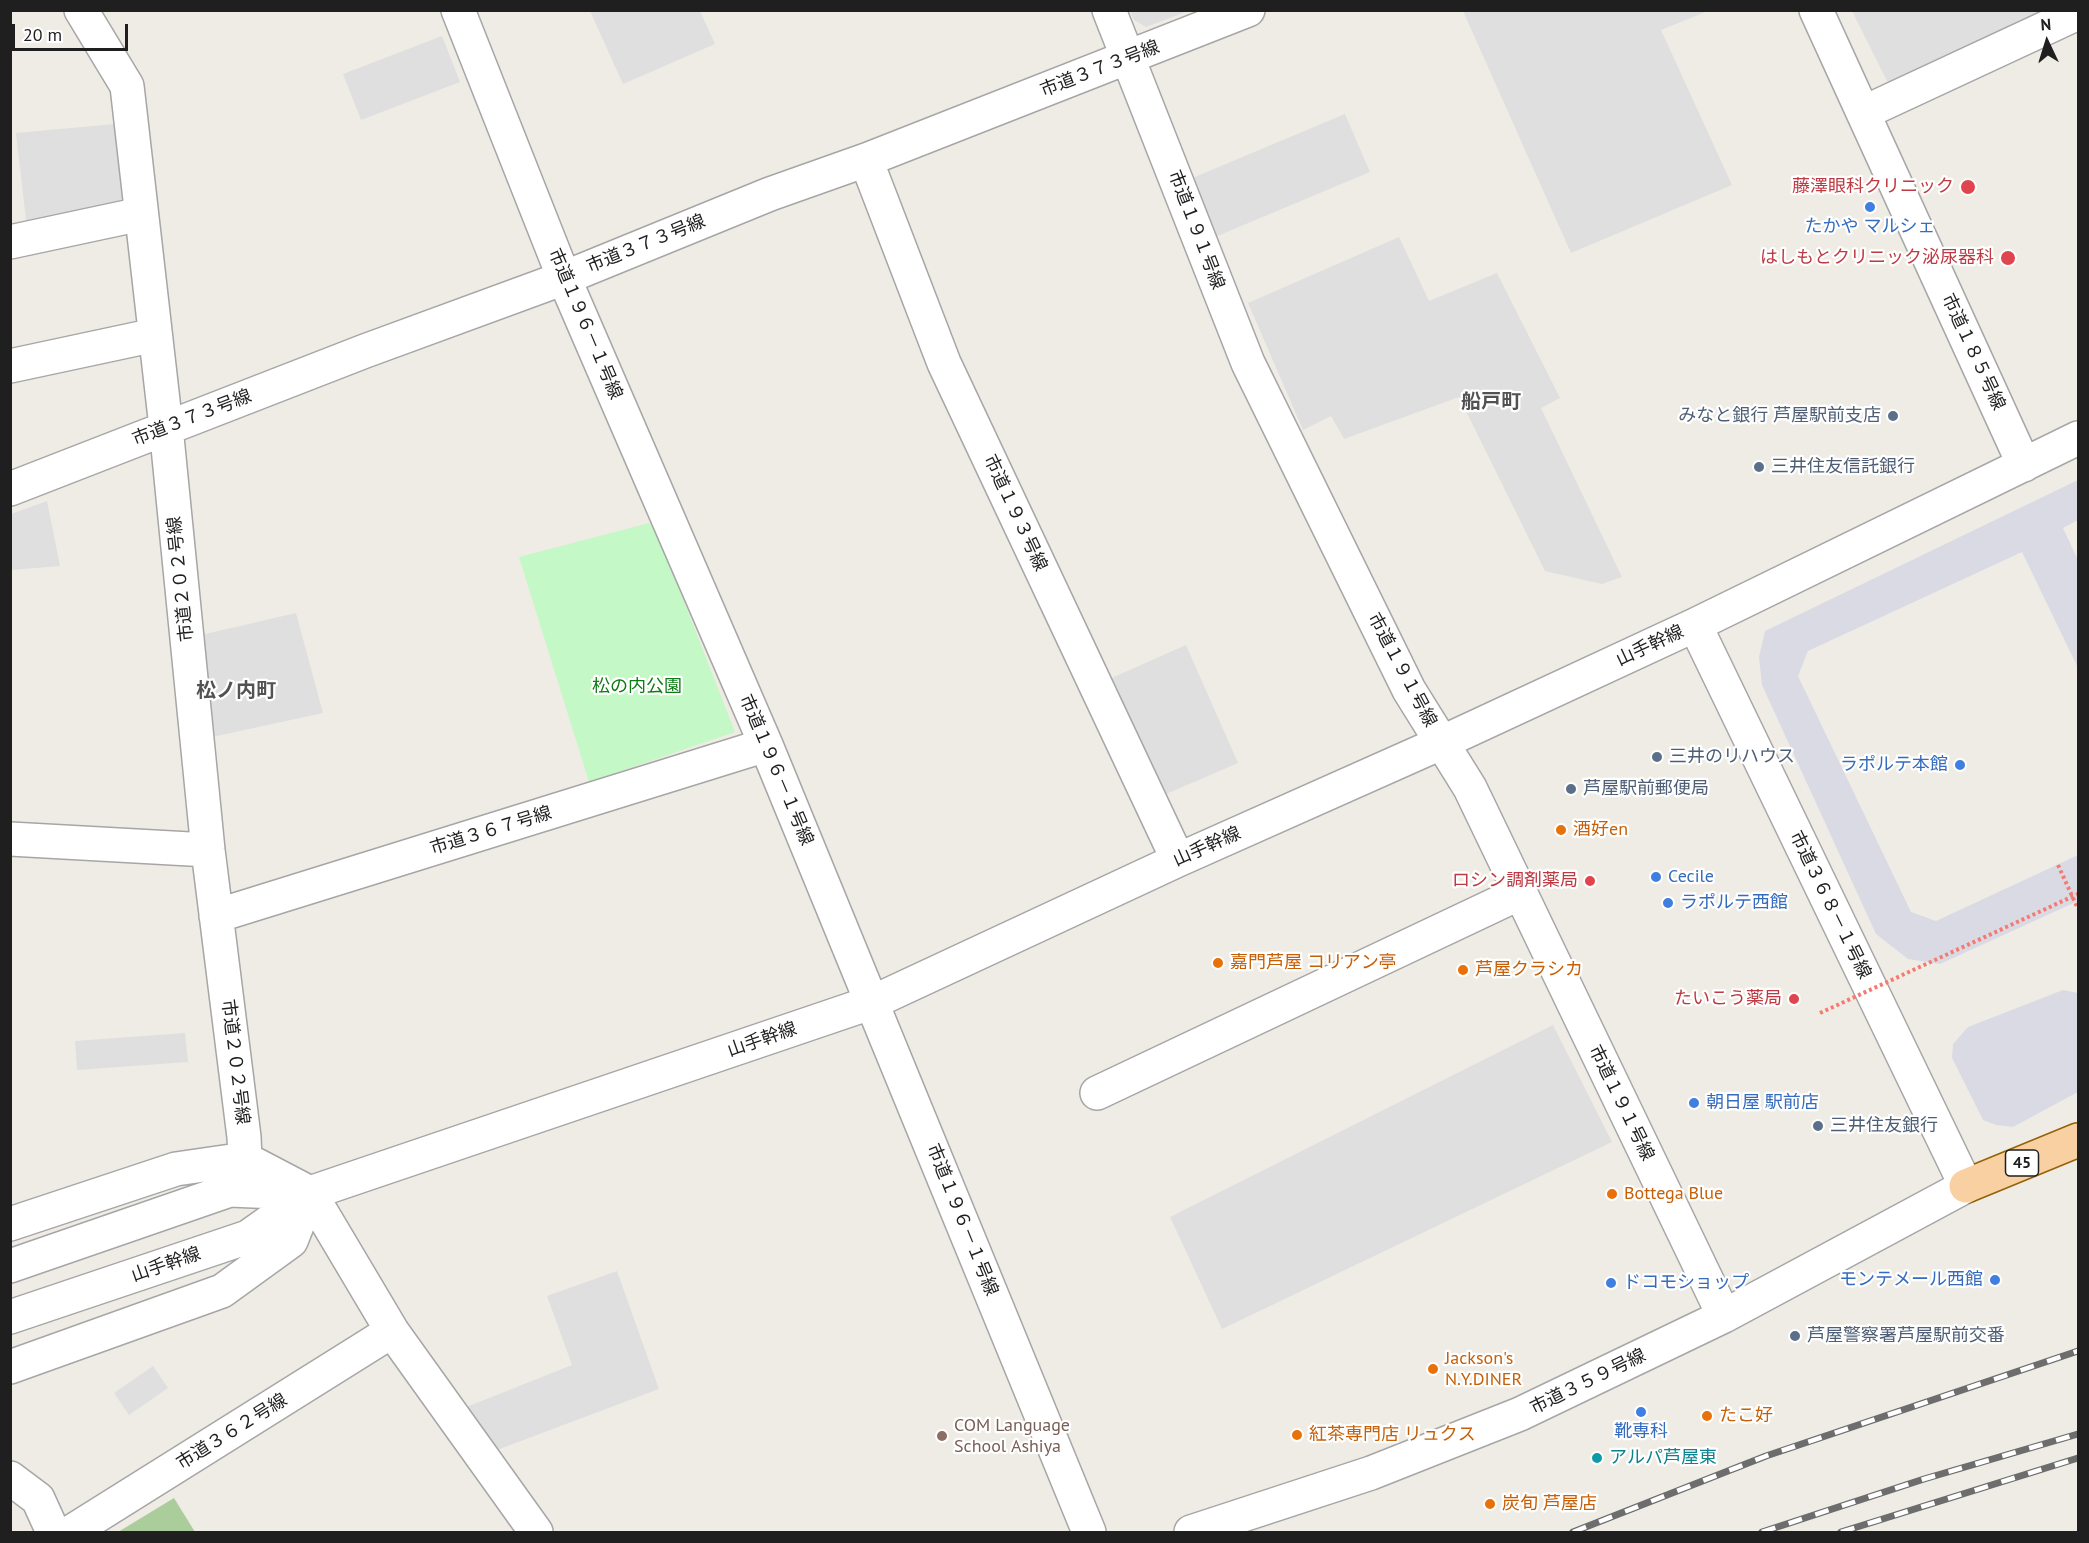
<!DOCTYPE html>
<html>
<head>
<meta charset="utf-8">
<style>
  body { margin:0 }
  #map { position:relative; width:2089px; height:1543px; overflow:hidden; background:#efece5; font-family:"PT Sans",sans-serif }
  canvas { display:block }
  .frame { position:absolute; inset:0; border:12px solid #1f1f1f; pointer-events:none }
  .north { position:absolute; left:2017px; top:12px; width:60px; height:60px; -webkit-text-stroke:4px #fff; paint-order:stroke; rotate:356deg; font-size:16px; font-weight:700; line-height:24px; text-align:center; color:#1f1f1f }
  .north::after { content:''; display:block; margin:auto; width:21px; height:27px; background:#1f1f1f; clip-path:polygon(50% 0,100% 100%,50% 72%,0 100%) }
  .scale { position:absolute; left:12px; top:24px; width:116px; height:27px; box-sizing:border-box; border:3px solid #1f1f1f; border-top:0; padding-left:8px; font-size:18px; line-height:21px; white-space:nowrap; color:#1f1f1f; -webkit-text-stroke:4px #fff; paint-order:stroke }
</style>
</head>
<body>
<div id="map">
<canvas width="2089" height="1543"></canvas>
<div class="frame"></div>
<div class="north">N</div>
<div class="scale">20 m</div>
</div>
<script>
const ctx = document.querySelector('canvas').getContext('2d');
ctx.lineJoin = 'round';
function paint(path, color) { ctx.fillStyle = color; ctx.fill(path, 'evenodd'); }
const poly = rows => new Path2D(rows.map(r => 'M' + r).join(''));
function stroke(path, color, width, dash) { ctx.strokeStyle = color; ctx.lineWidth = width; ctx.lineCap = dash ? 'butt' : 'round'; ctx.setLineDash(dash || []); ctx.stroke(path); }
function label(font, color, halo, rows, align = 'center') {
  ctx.font = font + ' "PT Sans","Noto Sans JP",sans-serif'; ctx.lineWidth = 4.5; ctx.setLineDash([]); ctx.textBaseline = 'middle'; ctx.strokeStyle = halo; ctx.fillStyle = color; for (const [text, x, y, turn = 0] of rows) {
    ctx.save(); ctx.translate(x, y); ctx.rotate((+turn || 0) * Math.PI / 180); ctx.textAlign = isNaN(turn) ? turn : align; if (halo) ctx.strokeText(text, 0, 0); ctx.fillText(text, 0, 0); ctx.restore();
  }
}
const forest = poly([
  [174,1498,195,1532,118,1532]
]);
const park = poly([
  [653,522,735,732,589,782,519,557]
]);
const parking = poly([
  [2064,10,1891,89,1852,11],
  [590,11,700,11,715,44,623,84],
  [1130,11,1188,11,1146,27,1134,20],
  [1463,11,1708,11,1661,30,1732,185,1571,253],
  [442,36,460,82,361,120,343,74],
  [1345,114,1370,172,1215,237,1190,179],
  [115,124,124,206,27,229,16,133],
  [1399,237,1429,301,1497,273,1560,398,1541,408,1622,577,1602,584,1545,571,1459,397,1344,439,1331,416,1303,430,1248,303],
  [47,501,60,566,11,570,11,514],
  [296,613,323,713,212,737,201,635],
  [1186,645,1238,763,1157,798,1105,681],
  [1553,1025,1612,1142,1222,1329,1170,1217],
  [185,1033,188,1062,77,1070,75,1041],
  [617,1271,659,1389,489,1453,464,1408,572,1365,547,1296],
  [153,1366,168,1388,129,1415,114,1393]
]);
const plaza = poly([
  [2078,480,2078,520,2063,528,2078,560,2078,668,2022,552,1808,651,1798,676,1911,912,1936,921,2078,855,2078,901,1940,964,1908,959,1876,934,1762,685,1759,657,1765,631],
  [2063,990,2078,993,2078,1092,2013,1127,1996,1125,1983,1120,1952,1058,1953,1044,1968,1027]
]);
const path = poly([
  [2058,865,2078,909]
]);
const minor = poly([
  [81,10,127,86,166,427,208,850,244,1137,245,1159],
  [458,10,564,278,766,745,1089,1532],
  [1109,10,1248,363,1409,690,1470,788,1724,1316],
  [1816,10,2024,465],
  [1863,113,2078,13],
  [866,160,944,363,1178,860],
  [10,242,141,214],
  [10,366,155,335],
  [10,489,365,351,564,278,770,194,866,160,1248,10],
  [10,839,208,850],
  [216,916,766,745],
  [1097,1093,1520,893],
  [310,1193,392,1331,536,1532],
  [10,1224,176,1169,245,1159,310,1193],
  [10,1266,230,1190,300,1193],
  [10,1317,248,1237,310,1193,873,1002,1178,860,1443,742,1695,625,2078,438],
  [10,1367,222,1291,291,1241,310,1193],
  [10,1478,38,1499,53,1532],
  [71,1532,392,1331],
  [1191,1532,1371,1473,1520,1414,1724,1316,1966,1186,1695,625]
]);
const major = poly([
  [1966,1186,2078,1140]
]);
const rail = poly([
  [1573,1532,1766,1456,2078,1351],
  [1762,1532,1924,1479,2078,1434],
  [1841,1532,2078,1458]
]);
const pathBridge = poly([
  [1820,1013,2078,894]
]);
const markers = [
  [1968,187,8,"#e0444e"],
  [1870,207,6,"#3f7fe0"],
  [2008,258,8,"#e0444e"],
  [1893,416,6,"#5c6f8a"],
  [1759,467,6,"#5c6f8a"],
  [1657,757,6,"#5c6f8a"],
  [1960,765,6,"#3f7fe0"],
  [1571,789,6,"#5c6f8a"],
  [1561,830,6,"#e8710a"],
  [1656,877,6,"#3f7fe0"],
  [1590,881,6,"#e0444e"],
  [1668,903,6,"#3f7fe0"],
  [1218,963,6,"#e8710a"],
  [1463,970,6,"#e8710a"],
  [1794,999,6,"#e0444e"],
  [1694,1103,6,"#3f7fe0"],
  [1818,1126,6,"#5c6f8a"],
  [1612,1194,6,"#e8710a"],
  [1995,1280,6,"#3f7fe0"],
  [1611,1283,6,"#3f7fe0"],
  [1795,1336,6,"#5c6f8a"],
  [1433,1369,6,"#e8710a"],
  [1641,1412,6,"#3f7fe0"],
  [1707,1416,6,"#e8710a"],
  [1297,1435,6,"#e8710a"],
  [942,1436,6,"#8d6e63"],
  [1597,1458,6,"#0f9aa8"],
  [1490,1504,6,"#e8710a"]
];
const shields = [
  [2022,1163,33]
];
const shieldNames = [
  ["45",2022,1163]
];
const streetNames = [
  ["市道３７３号線",1100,69,-21],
  ["市道１９１号線",1196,230,69],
  ["市道３７３号線",646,244,-22],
  ["市道１９６－１号線",585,324,67],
  ["市道１８５号線",1973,352,65],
  ["市道３７３号線",192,418,-21],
  ["市道１９３号線",1015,513,65],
  ["市道２０２号線",181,579,-96],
  ["山手幹線",1650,646,-25],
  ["市道１９１号線",1402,670,62],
  ["市道１９６－１号線",776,770,67],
  ["市道３６７号線",491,831,-17],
  ["山手幹線",1207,847,-24],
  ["市道３６８－１号線",1830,905,64],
  ["山手幹線",762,1040,-19],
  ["市道２０２号線",235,1062,83],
  ["市道１９１号線",1621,1103,64],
  ["市道１９６－１号線",962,1220,68],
  ["山手幹線",166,1265,-19],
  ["市道３５９号線",1588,1382,-26],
  ["市道３６２号線",232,1432,-32]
];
const healthNames = [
  ["藤澤眼科クリニック",1954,187],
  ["はしもとクリニック泌尿器科",1994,258],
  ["ロシン調剤薬局",1578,881],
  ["たいこう薬局",1782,999]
];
const shopNames = [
  ["たかや マルシェ",1870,227,"center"],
  ["ラポルテ本館",1948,765,"right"],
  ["Cecile",1668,877],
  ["ラポルテ西館",1680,903],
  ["朝日屋 駅前店",1706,1103],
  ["モンテメール西館",1983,1280,"right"],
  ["ドコモショップ",1623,1283],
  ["靴専科",1641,1432,"center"]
];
const serviceNames = [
  ["みなと銀行 芦屋駅前支店",1881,416,"right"],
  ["三井住友信託銀行",1771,467],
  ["三井のリハウス",1669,757],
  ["芦屋駅前郵便局",1583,789],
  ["三井住友銀行",1830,1126],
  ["芦屋警察署芦屋駅前交番",1807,1336]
];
const parkNames = [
  ["松の内公園",637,687]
];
const foodNames = [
  ["酒好en",1573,830],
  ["嘉門芦屋 コリアン亭",1230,963],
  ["芦屋クラシカ",1475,970],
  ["Bottega Blue",1624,1194],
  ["Jackson's",1445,1359],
  ["N.Y.DINER",1445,1380],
  ["たこ好",1719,1416],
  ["紅茶専門店 リュクス",1309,1435],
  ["炭旬 芦屋店",1502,1504]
];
const educationNames = [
  ["COM Language",954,1426],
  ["School Ashiya",954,1447]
];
const cultureNames = [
  ["アルパ芦屋東",1609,1458]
];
const neighbourhoodNames = [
  ["船戸町",1491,402],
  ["松ノ内町",236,691]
];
paint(forest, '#abcd9b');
paint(park, '#c4f8c6');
paint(parking, '#dfdfdf');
paint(plaza, '#dadae5');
stroke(minor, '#a6a6a6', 36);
stroke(major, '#956105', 36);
stroke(path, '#f57a70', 4, [3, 3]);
stroke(minor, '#fff', 33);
stroke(major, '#f9d0a1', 33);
stroke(rail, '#6d6d6d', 7);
stroke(rail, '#fff', 4.5, [14]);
stroke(pathBridge, '#f57a70', 4, [3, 3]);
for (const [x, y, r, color] of markers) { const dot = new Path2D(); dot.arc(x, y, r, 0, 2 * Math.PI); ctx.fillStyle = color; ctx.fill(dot); stroke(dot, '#fff', 2); }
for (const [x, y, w] of shields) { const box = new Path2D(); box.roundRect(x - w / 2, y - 13, w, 26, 4.5); ctx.fillStyle = '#fff'; ctx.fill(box); stroke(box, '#1f1f1f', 1.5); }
label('bold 16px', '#1f1f1f', null, shieldNames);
label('18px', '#1f1f1f', '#fff', streetNames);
label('18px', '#be3a42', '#fff', healthNames, 'right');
label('18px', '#366cbe', '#fff', shopNames, 'left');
label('18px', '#4e5e75', '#fff', serviceNames, 'left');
label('18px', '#0f7b15', '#fff', parkNames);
label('18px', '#c56008', '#fff', foodNames, 'left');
label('18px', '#785e54', '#fff', educationNames, 'left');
label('18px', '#0d838f', '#fff', cultureNames, 'left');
label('bold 20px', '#525252', '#fff', neighbourhoodNames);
</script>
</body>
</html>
